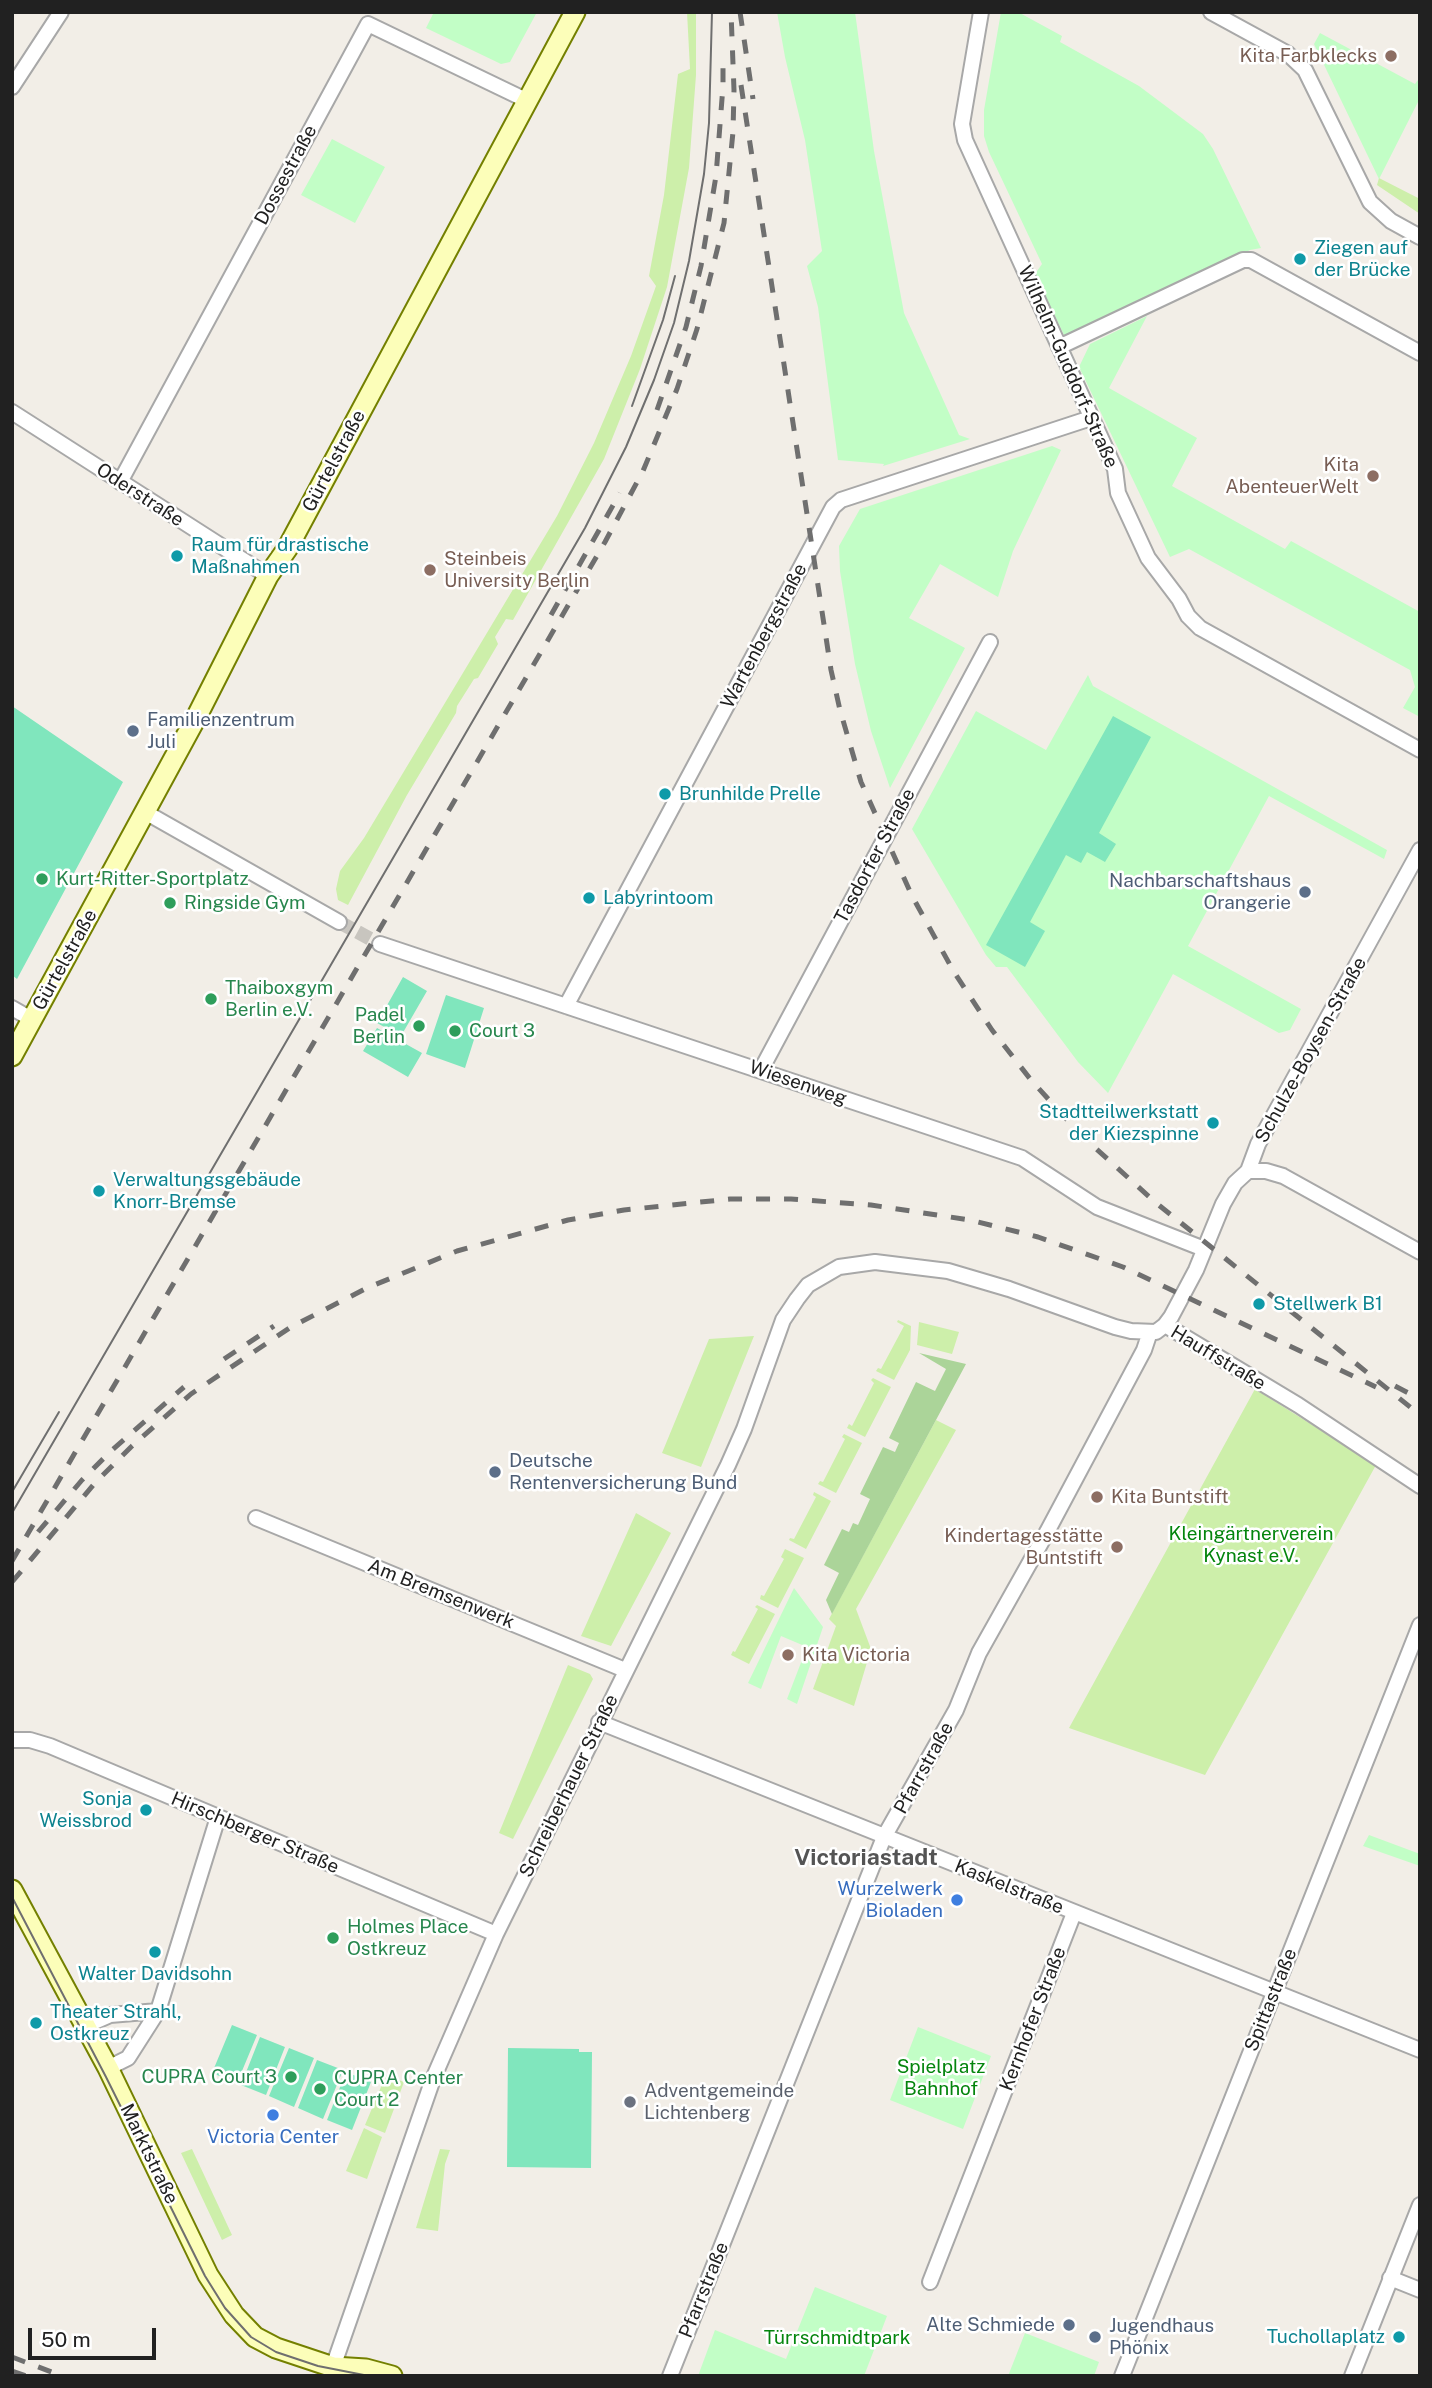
<!DOCTYPE html>
<html>
<head>
<meta charset="utf-8">
<style>
  body { margin:0 }
  #map { position:relative; width:1432px; height:2388px; overflow:hidden; background:#f2eee7; font-family:"Public Sans",sans-serif }
  canvas { display:block }
  .frame { position:absolute; inset:0; border:14px solid #212121; pointer-events:none }
  .scale { position:absolute; left:28px; top:2328px; width:128px; height:32px; box-sizing:border-box; border:4px solid #212121; border-top:0; padding-left:9px; font-size:21px; line-height:24px; white-space:nowrap; color:#212121; -webkit-text-stroke:5px #fff; paint-order:stroke }
</style>
</head>
<body>
<div id="map">
<canvas width="1432" height="2388"></canvas>
<div class="frame"></div>
<div class="scale">50 m</div>
</div>
<script>
const ctx = document.querySelector('canvas').getContext('2d');
ctx.lineJoin = 'round';
function paint(path, color) { ctx.fillStyle = color; ctx.fill(path, 'evenodd'); }
const poly = rows => new Path2D(rows.map(r => 'M' + r).join(''));
function stroke(path, color, width, dash) { ctx.strokeStyle = color; ctx.lineWidth = width; ctx.lineCap = dash ? 'butt' : 'round'; ctx.setLineDash(dash || []); ctx.stroke(path); }
function label(font, color, halo, rows, align = 'center') {
  ctx.font = font + ' "Public Sans",sans-serif'; ctx.lineWidth = 5; ctx.setLineDash([]); ctx.textBaseline = 'middle'; ctx.strokeStyle = halo; ctx.fillStyle = color; for (const [text, x, y, turn = 0] of rows) {
    ctx.save(); ctx.translate(x, y); ctx.rotate((+turn || 0) * Math.PI / 180); ctx.textAlign = isNaN(turn) ? turn : align; if (halo) ctx.strokeText(text, 0, 0); ctx.fillText(text, 0, 0); ctx.restore();
  }
}
const grass = poly([
  [687,12,696,12,696,75,689,168,667,287,640,369,604,459,513,620,506,619,495,637,498,644,478,678,474,679,457,706,456,713,407,795,348,905,338,900,336,889,340,871,364,838,557,516,594,443,631,356,656,286,649,276,664,195,678,74,690,69],
  [1379,178,1420,199,1420,214,1377,185],
  [898,1320,911,1326,910,1350,894,1380,876,1371,878,1368,881,1369,904,1326,897,1322],
  [919,1322,959,1332,952,1354,917,1345],
  [754,1336,701,1467,662,1453,709,1339],
  [873,1378,891,1387,865,1437,847,1428,849,1424,852,1426,874,1383,871,1380],
  [1255,1389,1376,1465,1205,1775,1069,1728],
  [936,1420,956,1430,856,1609,871,1649,854,1706,813,1689,836,1626,829,1619],
  [844,1434,862,1443,836,1493,818,1484,820,1481,823,1482,845,1439,842,1437],
  [814,1492,831,1501,806,1549,789,1540,790,1538,794,1539,816,1497,813,1495],
  [636,1513,671,1533,611,1646,581,1636],
  [785,1549,804,1558,778,1608,760,1599,761,1595,764,1596,784,1559,781,1557],
  [757,1605,775,1614,749,1664,731,1655,733,1651,735,1652,758,1609,755,1607],
  [568,1665,590,1674,593,1679,513,1839,499,1833],
  [386,2075,404,2082,385,2133,365,2125],
  [364,2128,382,2137,367,2179,346,2171],
  [192,2149,232,2235,222,2240,181,2153],
  [440,2149,450,2150,445,2164,438,2231,416,2228]
]);
const forest = poly([
  [919,1353,966,1364,832,1614,826,1600,839,1573,824,1565,842,1529,849,1532,853,1523,858,1525,870,1499,860,1494,883,1447,895,1452,899,1443,889,1438,916,1382,935,1391,946,1369]
]);
const park = poly([
  [434,12,537,12,510,62,501,64,426,28],
  [777,12,855,12,874,151,904,313,959,435,970,439,883,466,884,464,838,460,818,307,807,266,822,251,805,140,785,57],
  [1001,12,1018,12,1062,36,1060,42,1139,86,1203,134,1213,149,1261,248,1250,250,1068,336,1064,335,1035,274,1042,264,989,152,984,136,984,110],
  [1320,33,1415,84,1420,77,1420,98,1379,179,1314,44],
  [332,139,385,167,355,223,301,195],
  [1147,316,1109,388,1197,438,1172,486,1285,549,1291,541,1420,612,1420,717,1403,708,1415,687,1410,670,1189,549,1170,557,1079,367,1090,344],
  [1052,446,1061,450,1013,551,998,597,940,564,909,618,965,648,890,788,871,731,855,664,840,571,839,546,860,509],
  [1088,675,1093,686,1387,850,1384,859,1269,796,1188,946,1301,1009,1290,1030,1279,1033,1173,974,1108,1093,1078,1062,1007,967,996,967,986,955,912,829,976,711,1046,750],
  [794,1588,823,1627,797,1704,787,1699,807,1647,781,1636,761,1689,748,1683],
  [1369,1835,1420,1854,1420,1866,1363,1846],
  [918,2027,991,2056,963,2129,890,2100],
  [815,2287,887,2316,864,2376,698,2376,715,2330,786,2359],
  [1025,2333,1099,2362,1094,2376,1008,2376]
]);
const pitch = poly([
  [12,706,123,782,17,979,12,975],
  [1113,716,1151,737,1099,833,1116,844,1105,862,1087,852,1081,863,1066,855,1030,922,1045,931,1025,967,986,945],
  [403,977,427,991,401,1036,377,1023],
  [446,995,484,1008,465,1068,426,1054],
  [377,1028,422,1053,408,1077,363,1051],
  [232,2025,257,2035,237,2083,212,2073],
  [260,2037,285,2047,266,2095,241,2085],
  [289,2048,314,2058,294,2107,269,2096],
  [508,2048,579,2049,579,2052,592,2052,591,2168,507,2167],
  [317,2060,343,2070,323,2119,298,2108],
  [346,2072,371,2082,352,2130,327,2120]
]);
const minorTunnel = poly([
  [339,922,380,944]
]);
const minor = poly([
  [981,12,964,112,962,124,965,140,1115,469,1118,493,1148,558,1179,599,1188,616,1200,628,1420,750],
  [1211,12,1288,54,1305,70,1370,202,1391,221,1420,237],
  [12,87,61,12],
  [1059,347,1243,260,1251,260,1420,353],
  [12,412,268,576],
  [120,482,368,24,528,101],
  [145,812,339,922],
  [380,944,1022,1158,1097,1207,1204,1249],
  [566,1006,833,507,841,500,1091,418],
  [12,1008,33,1020],
  [761,1070,990,642],
  [1248,1171,1266,1171,1283,1176,1420,1252],
  [1165,1325,1298,1405,1420,1486],
  [256,1518,625,1670],
  [599,1722,1420,2050],
  [12,1740,30,1740,50,1746,496,1934],
  [85,2026,110,2015,158,2011],
  [108,2068,128,2058,158,2011,218,1817],
  [1390,2278,1420,2290],
  [930,2282,1074,1913],
  [333,2367,433,2079,496,1934,728,1465,744,1429,783,1320,797,1299,808,1285,839,1267,875,1262,948,1271,1009,1289,1115,1327,1131,1331,1156,1332,1165,1325,1171,1317,1196,1270,1223,1204,1235,1183,1248,1171,1258,1144,1420,850],
  [670,2376,884,1837,956,1710,979,1653,1047,1532,1144,1350,1150,1332],
  [1122,2376,1420,1625],
  [1352,2376,1420,2205]
]);
const secondary = poly([
  [12,1056,197,716,268,576,287,549,575,12],
  [12,1890,108,2068,208,2275,234,2315,255,2337,276,2348,333,2367,366,2369,392,2376]
]);
const tram = poly([
  [632,406,663,320,675,276],
  [12,1492,59,1412],
  [12,1513,585,528,626,447,654,380,674,323,689,261,704,174,709,123,712,12],
  [12,1897,106,2077,205,2276,225,2308,251,2337,276,2352,318,2366,369,2376]
]);
const rail = poly([
  [740,12,753,99],
  [741,85,831,670,840,710,861,782,912,896,954,972,992,1030,1031,1080,1081,1135,1155,1202,1420,1415],
  [657,410,686,327,701,266,716,176,723,86,723,61],
  [551,615,620,493],
  [224,1359,274,1326],
  [1395,1386,1420,1399],
  [38,1532,82,1480,111,1451,184,1387],
  [12,1561,605,542,643,471,677,389,697,329,724,223,733,132,734,90,731,12],
  [12,1582,95,1483,131,1447,191,1394,291,1327,367,1288,457,1251,568,1220,624,1210,730,1199,791,1199,871,1205,970,1220,1038,1237,1123,1267,1376,1387],
  [12,2357,62,2376],
  [12,2371,26,2376]
]);
const markers = [
  [1391,56,7,"#8d6e63"],
  [1300,259,7,"#0f9aa8"],
  [1373,476,7,"#8d6e63"],
  [177,556,7,"#0f9aa8"],
  [430,570,7,"#8d6e63"],
  [133,731,7,"#5c6f8a"],
  [665,794,7,"#0f9aa8"],
  [42,879,7,"#2e9e5b"],
  [1305,892,7,"#5c6f8a"],
  [589,898,7,"#0f9aa8"],
  [170,903,7,"#2e9e5b"],
  [211,999,7,"#2e9e5b"],
  [419,1026,7,"#2e9e5b"],
  [455,1031,7,"#2e9e5b"],
  [1213,1123,7,"#0f9aa8"],
  [99,1191,7,"#0f9aa8"],
  [1259,1304,7,"#0f9aa8"],
  [495,1472,7,"#5c6f8a"],
  [1097,1497,7,"#8d6e63"],
  [1117,1547,7,"#8d6e63"],
  [788,1655,7,"#8d6e63"],
  [146,1810,7,"#0f9aa8"],
  [957,1900,7,"#3f7fe0"],
  [333,1938,7,"#2e9e5b"],
  [155,1952,7,"#0f9aa8"],
  [36,2023,7,"#0f9aa8"],
  [291,2077,7,"#2e9e5b"],
  [320,2089,7,"#2e9e5b"],
  [630,2102,7,"#6b7280"],
  [273,2115,7,"#3f7fe0"],
  [1069,2325,7,"#5c6f8a"],
  [1095,2337,7,"#5c6f8a"],
  [1399,2337,7,"#0f9aa8"]
];
const educationNames = [
  ["Kita Farbklecks",1377,56],
  ["Kita",1359,465],
  ["AbenteuerWelt",1359,487],
  ["Steinbeis",444,559,"left"],
  ["University Berlin",444,581,"left"],
  ["Kita Buntstift",1111,1497,"left"],
  ["Kindertagesstätte",1103,1536],
  ["Buntstift",1103,1558],
  ["Kita Victoria",802,1655,"left"]
];
const streetNames = [
  ["Dossestraße",286,175,-62],
  ["Wilhelm-Guddorf-Straße",1068,367,66],
  ["Gürtelstraße",334,461,-62],
  ["Oderstraße",140,495,33],
  ["Wartenbergstraße",764,636,-62],
  ["Tasdorfer Straße",875,856,-62],
  ["Gürtelstraße",65,960,-61],
  ["Schulze-Boysen-Straße",1311,1050,-61],
  ["Wiesenweg",798,1083,19],
  ["Hauffstraße",1218,1358,31],
  ["Am Bremsenwerk",441,1594,22],
  ["Pfarrstraße",924,1768,-61],
  ["Schreiberhauer Straße",569,1786,-64],
  ["Hirschberger Straße",255,1833,23],
  ["Kaskelstraße",1009,1887,22],
  ["Spittastraße",1271,2000,-68],
  ["Kernhofer Straße",1033,2019,-69],
  ["Marktstraße",149,2154,64],
  ["Pfarrstraße",704,2290,-68]
];
const cultureNames = [
  ["Ziegen auf",1314,248],
  ["der Brücke",1314,270],
  ["Raum für drastische",191,545],
  ["Maßnahmen",191,567],
  ["Brunhilde Prelle",679,794],
  ["Labyrintoom",603,898],
  ["Stadtteilwerkstatt",1199,1112,"right"],
  ["der Kiezspinne",1199,1134,"right"],
  ["Verwaltungsgebäude",113,1180],
  ["Knorr-Bremse",113,1202],
  ["Stellwerk B1",1273,1304],
  ["Sonja",132,1799,"right"],
  ["Weissbrod",132,1821,"right"],
  ["Walter Davidsohn",155,1974,"center"],
  ["Theater Strahl,",50,2012],
  ["Ostkreuz",50,2034],
  ["Tuchollaplatz",1385,2337,"right"]
];
const serviceNames = [
  ["Familienzentrum",147,720],
  ["Juli",147,742],
  ["Nachbarschaftshaus",1291,881,"right"],
  ["Orangerie",1291,903,"right"],
  ["Deutsche",509,1461],
  ["Rentenversicherung Bund",509,1483],
  ["Alte Schmiede",1055,2325,"right"],
  ["Jugendhaus",1109,2326],
  ["Phönix",1109,2348]
];
const leisureNames = [
  ["Kurt-Ritter-Sportplatz",56,879],
  ["Ringside Gym",184,903],
  ["Thaiboxgym",225,988],
  ["Berlin e.V.",225,1010],
  ["Padel",405,1015,"right"],
  ["Berlin",405,1037,"right"],
  ["Court 3",469,1031],
  ["Holmes Place",347,1927],
  ["Ostkreuz",347,1949],
  ["CUPRA Court 3",277,2077,"right"],
  ["CUPRA Center",334,2078],
  ["Court 2",334,2100]
];
const parkNames = [
  ["Kleingärtnerverein",1251,1534],
  ["Kynast e.V.",1251,1556],
  ["Spielplatz",941,2067],
  ["Bahnhof",941,2089],
  ["Türrschmidtpark",837,2338]
];
const shopNames = [
  ["Wurzelwerk",943,1889],
  ["Bioladen",943,1911],
  ["Victoria Center",273,2137,"center"]
];
const worshipNames = [
  ["Adventgemeinde",644,2091],
  ["Lichtenberg",644,2113]
];
const quarterNames = [
  ["Victoriastadt",866,1858]
];
paint(grass, '#cdefaa');
paint(forest, '#abd499');
paint(park, '#c2fec6');
paint(pitch, '#80e6bd');
stroke(minorTunnel, '#c8c5bf', 14, [14, 7]);
stroke(minor, '#a8a8a8', 18);
stroke(secondary, '#748000', 23);
stroke(minor, '#fff', 14);
stroke(secondary, '#fcfeb9', 19);
stroke(tram, '#6f6f6f', 2);
stroke(rail, '#6f6f6f', 5, [14, 14]);
for (const [x, y, r, color] of markers) { const dot = new Path2D(); dot.arc(x, y, r, 0, 2 * Math.PI); ctx.fillStyle = color; ctx.fill(dot); stroke(dot, '#fff', 2.5); }
label('19px', '#785e54', '#fff', educationNames, 'right');
label('19px', '#212121', '#fff', streetNames);
label('19px', '#0d838f', '#fff', cultureNames, 'left');
label('19px', '#4e5e75', '#fff', serviceNames, 'left');
label('19px', '#27864d', '#fff', leisureNames, 'left');
label('19px', '#04850d', '#fff', parkNames);
label('19px', '#366cbe', '#fff', shopNames, 'right');
label('19px', '#5b616d', '#fff', worshipNames, 'left');
label('bold 23px', '#545454', '#fff', quarterNames);
</script>
</body>
</html>
